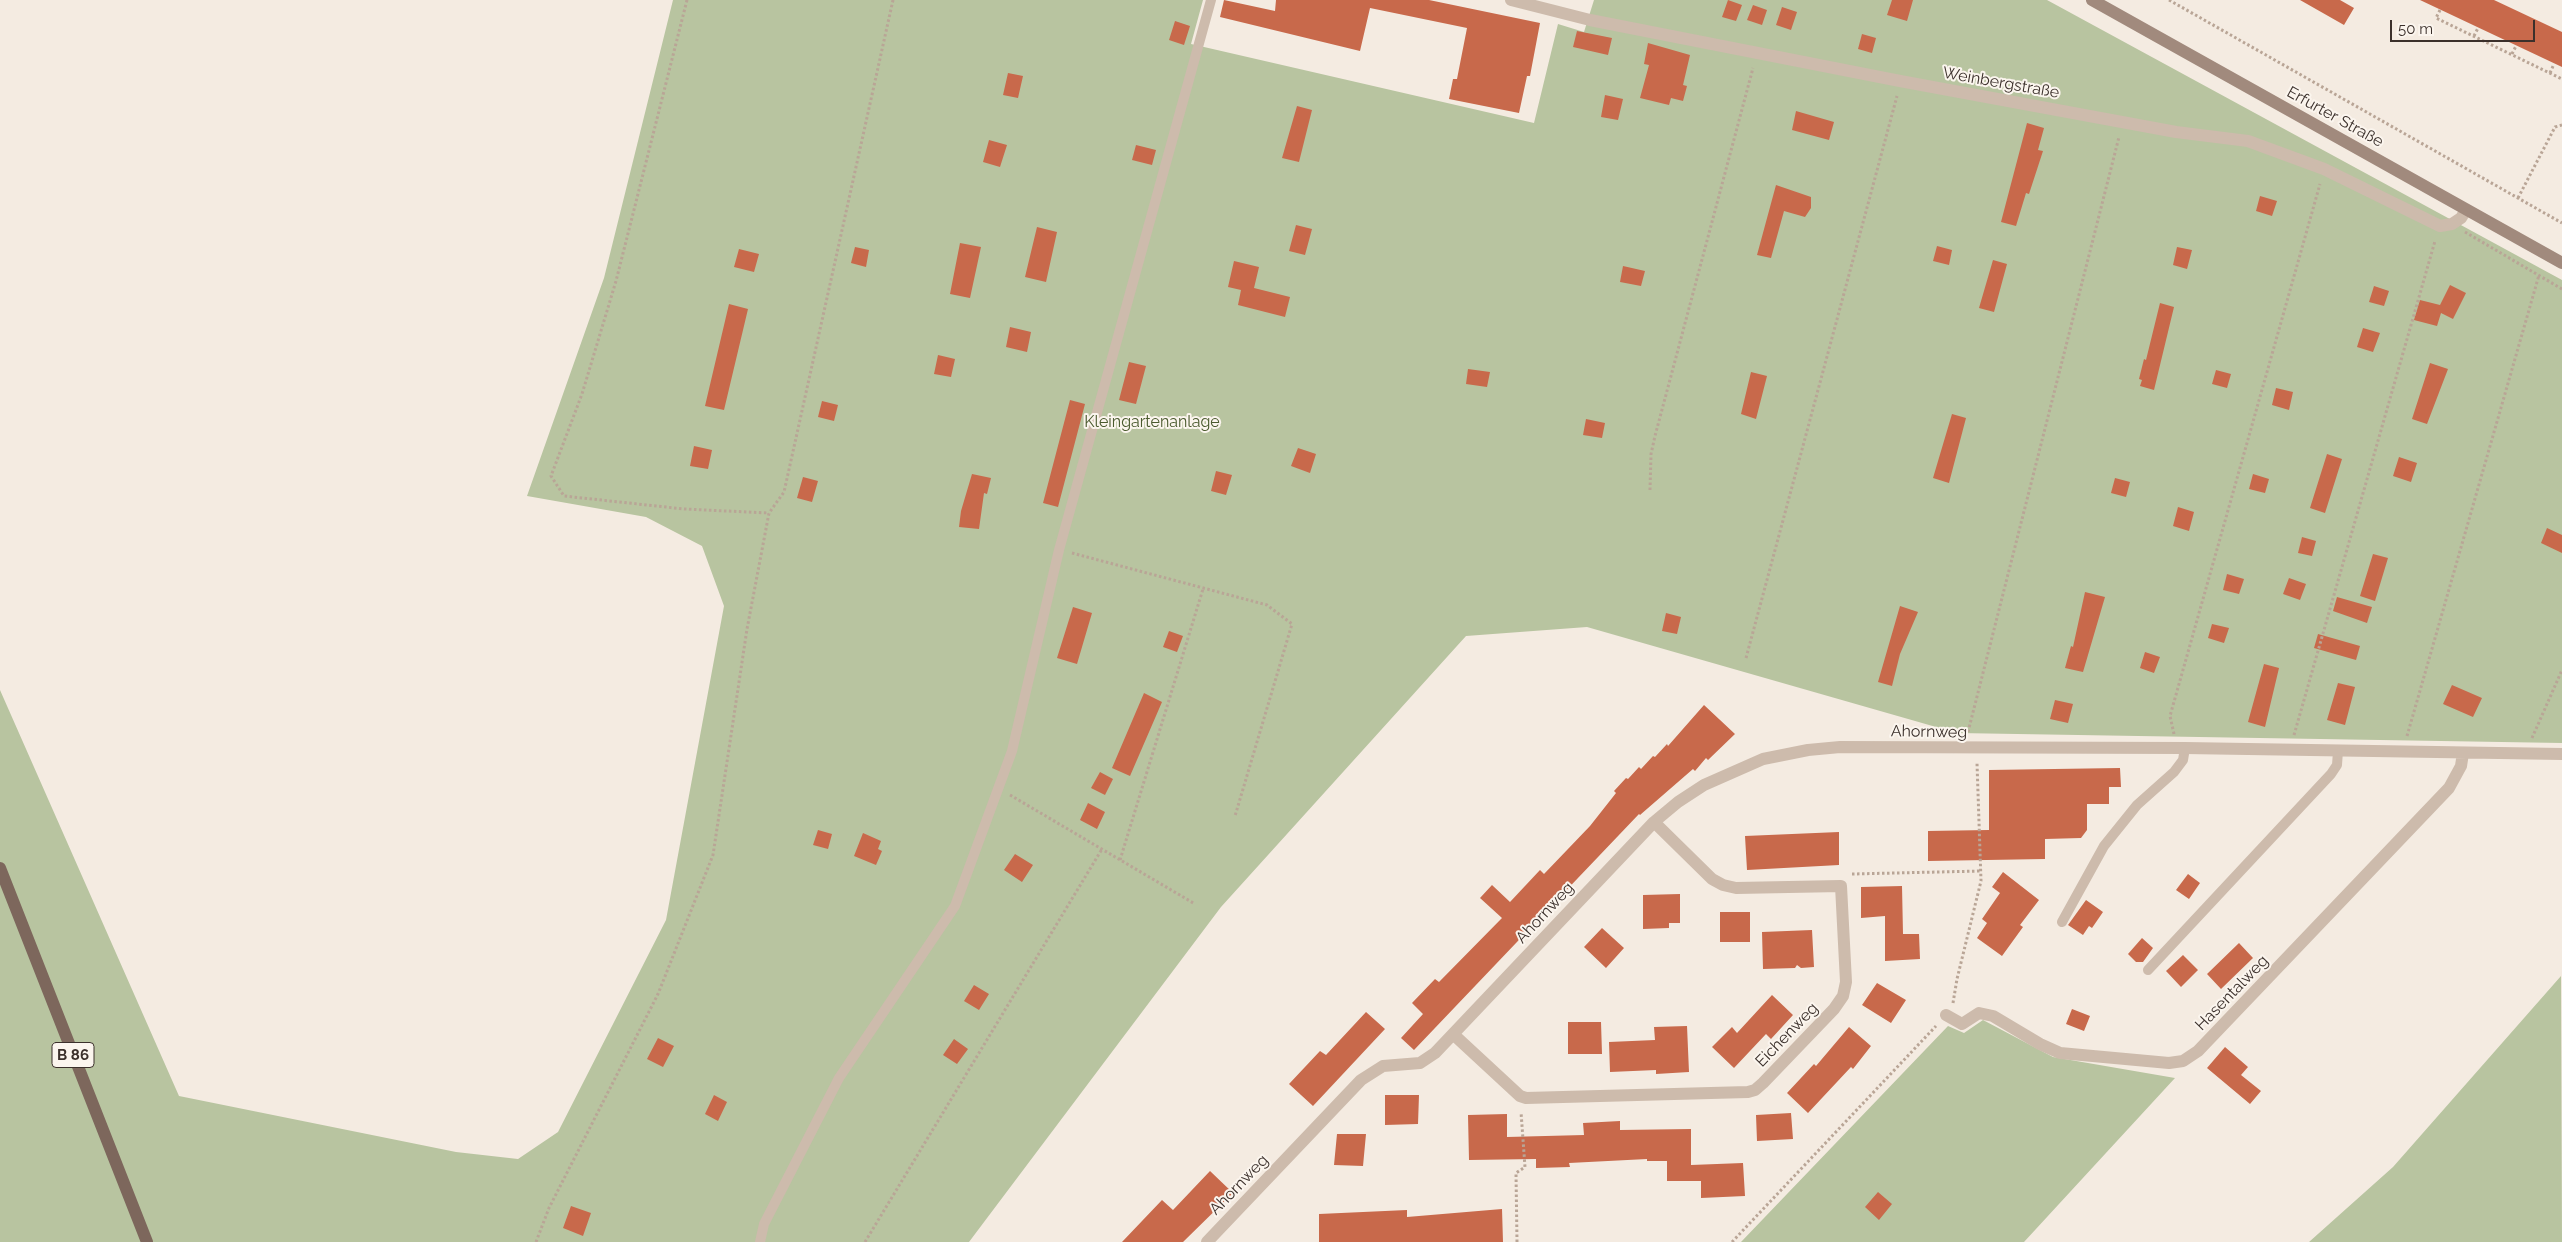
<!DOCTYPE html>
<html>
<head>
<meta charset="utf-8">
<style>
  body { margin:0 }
  #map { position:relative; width:2562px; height:1242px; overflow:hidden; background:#f4ebe1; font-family:Raleway,sans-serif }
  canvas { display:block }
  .scale { position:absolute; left:2390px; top:20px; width:145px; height:22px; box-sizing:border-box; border:2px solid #3b302b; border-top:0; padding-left:6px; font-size:15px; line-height:18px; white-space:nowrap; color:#3b302b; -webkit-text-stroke:4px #fbf5ee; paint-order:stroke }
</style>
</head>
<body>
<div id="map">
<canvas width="2562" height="1242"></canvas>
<div class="scale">50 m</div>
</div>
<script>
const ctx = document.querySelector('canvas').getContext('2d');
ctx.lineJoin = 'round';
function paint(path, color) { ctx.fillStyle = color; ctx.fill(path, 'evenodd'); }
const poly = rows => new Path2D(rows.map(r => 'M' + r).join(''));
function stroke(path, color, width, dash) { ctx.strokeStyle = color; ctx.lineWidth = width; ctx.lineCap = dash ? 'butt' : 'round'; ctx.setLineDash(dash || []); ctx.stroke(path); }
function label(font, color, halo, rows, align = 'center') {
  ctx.font = font + ' Raleway,sans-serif'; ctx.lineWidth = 4; ctx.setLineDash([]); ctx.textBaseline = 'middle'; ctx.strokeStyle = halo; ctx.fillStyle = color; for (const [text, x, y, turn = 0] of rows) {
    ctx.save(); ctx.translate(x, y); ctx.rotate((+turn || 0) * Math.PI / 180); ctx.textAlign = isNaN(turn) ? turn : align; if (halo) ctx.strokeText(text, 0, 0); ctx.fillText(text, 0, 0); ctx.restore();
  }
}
const green = poly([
  [673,0,1203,0,1191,44,1534,123,1558,24,1584,32,1594,0,2047,0,2562,280,2562,743,1957,733,1587,627,1466,636,1221,907,969,1242,0,1242,0,690,179,1096,456,1152,518,1159,558,1132,666,920,724,606,702,546,646,517,527,496,604,278],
  [2561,976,2562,1242,2309,1242,2393,1167],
  [1983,1020,2053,1057,2175,1078,2024,1242,1741,1242,1948,1026,1964,1033]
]);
const building = poly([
  [1224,0,1275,11,1276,0,1429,0,1540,23,1530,76,1527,76,1519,113,1449,99,1453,79,1457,79,1467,28,1370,8,1360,51,1220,17],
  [1728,0,1742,5,1736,21,1722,17],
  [1892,0,1913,0,1907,21,1887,15],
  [2300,0,2340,0,2354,8,2344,25],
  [2420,0,2494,0,2562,32,2562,67],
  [1753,5,1767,10,1762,25,1747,20],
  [1782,7,1797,12,1791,30,1776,25],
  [1175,21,1190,26,1184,45,1169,40],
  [1577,31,1612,38,1608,55,1573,47],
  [1862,34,1876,38,1872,53,1858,49],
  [1648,43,1690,55,1683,85,1687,86,1683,101,1671,98,1669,105,1640,98,1649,65,1644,64],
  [1008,73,1023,76,1018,98,1003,95],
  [1605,95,1623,99,1618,120,1601,117],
  [1297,106,1312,110,1299,162,1282,158],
  [1796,111,1834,122,1829,140,1792,130],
  [2027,123,2044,128,2038,150,2043,151,2029,194,2026,193,2016,226,2001,222],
  [989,140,1007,145,1000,167,983,162],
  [1136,145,1156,150,1152,165,1132,160],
  [1776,185,1811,197,1811,208,1805,217,1784,211,1771,258,1757,255],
  [2260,196,2277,201,2272,216,2256,211],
  [1296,225,1312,229,1305,255,1289,251],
  [1037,227,1057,232,1046,282,1025,277],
  [960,243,981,247,970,298,950,294],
  [1937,246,1952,250,1949,265,1933,261],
  [855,247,869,250,866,267,851,263],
  [2177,247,2192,250,2187,269,2173,265],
  [739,249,759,254,754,272,734,267],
  [1993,260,2007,264,1994,312,1979,308],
  [1234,261,1259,267,1254,288,1290,297,1285,317,1238,305,1241,290,1228,287],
  [1623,266,1645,271,1641,286,1620,282],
  [2450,285,2466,293,2453,319,2441,313,2437,326,2414,320,2420,300,2440,305],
  [2374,286,2389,291,2384,306,2369,302],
  [2160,303,2174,307,2154,390,2140,386,2142,380,2139,379,2144,359,2146,360],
  [729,304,748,309,724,410,705,406],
  [1010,327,1031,332,1027,352,1006,347],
  [2363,328,2380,333,2373,352,2357,347],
  [938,355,955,359,951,377,934,374],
  [1129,362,1146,366,1136,404,1119,400],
  [2430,363,2448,369,2427,424,2412,419],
  [1468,369,1490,372,1487,387,1466,384],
  [2216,370,2231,374,2227,388,2212,384],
  [1751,372,1767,376,1756,419,1741,414],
  [2276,388,2293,392,2289,410,2272,405],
  [1070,400,1085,404,1058,507,1043,503],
  [822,401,838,405,834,421,818,417],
  [1952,414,1966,418,1949,483,1933,478],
  [1586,419,1605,423,1602,438,1583,435],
  [694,446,712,450,708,469,690,466],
  [1298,448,1316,454,1310,473,1291,466],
  [2327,454,2342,459,2325,513,2310,508],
  [2399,457,2417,463,2411,482,2393,476],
  [1216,471,1232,475,1226,495,1211,491],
  [972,474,991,478,987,494,984,493,979,529,959,527,961,511],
  [2253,474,2269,479,2265,493,2249,489],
  [803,477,818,481,812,502,797,498],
  [2115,478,2130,482,2126,497,2111,493],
  [2178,507,2194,512,2189,531,2173,526],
  [2547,528,2562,535,2562,553,2541,543],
  [2302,537,2316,541,2312,556,2298,553],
  [2373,554,2388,558,2375,601,2360,596],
  [2227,574,2244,579,2239,594,2223,590],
  [2289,578,2306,584,2300,600,2283,594],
  [2085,592,2105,597,2083,672,2065,668,2071,646,2073,647],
  [2337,597,2372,607,2367,623,2333,611],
  [1900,606,1918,612,1900,654,1892,686,1878,682],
  [1073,607,1092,613,1077,664,1057,658],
  [1666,613,1681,617,1677,634,1662,631],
  [2212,624,2229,628,2224,643,2208,638],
  [1169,631,1183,636,1177,652,1163,647],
  [2318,634,2360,646,2356,660,2314,648],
  [2145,652,2160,657,2154,673,2140,668],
  [2264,664,2279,668,2265,727,2248,722],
  [2338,683,2355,687,2345,725,2327,720],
  [2452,685,2482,698,2473,717,2443,704],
  [1144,693,1162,702,1130,776,1112,768],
  [2055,700,2073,704,2068,723,2050,719],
  [1704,705,1735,734,1708,760,1706,758,1695,771,1693,769,1640,815,1639,814,1414,1050,1401,1038,1423,1014,1412,1003,1435,979,1439,982,1502,918,1480,898,1492,885,1510,902,1540,870,1544,874,1590,826,1616,793,1614,791,1626,778,1628,779,1639,767,1641,769,1653,756,1655,757,1667,744,1668,746],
  [2120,768,2121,787,2109,787,2109,804,2087,804,2087,830,2081,838,2045,839,2045,859,1928,861,1928,831,1989,830,1989,770],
  [1100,772,1113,779,1105,795,1091,788],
  [1088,803,1105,812,1097,829,1080,820],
  [818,830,832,834,828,849,813,845],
  [1839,832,1839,865,1747,870,1745,836],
  [863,833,881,841,878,849,882,851,876,865,854,856],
  [1015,854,1033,865,1022,882,1004,870],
  [2003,872,2039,900,2020,925,2023,927,2002,956,1977,938,1987,923,1982,919,2000,893,1992,887],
  [2188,874,2200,883,2189,899,2176,890],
  [1902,886,1903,934,1919,934,1920,959,1885,961,1885,916,1861,918,1861,887],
  [1680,894,1680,923,1669,923,1669,928,1643,929,1643,895],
  [2086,900,2103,912,2092,928,2089,926,2083,935,2068,925],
  [1720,912,1750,912,1750,942,1720,942],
  [1602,928,1624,948,1606,968,1584,947],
  [1812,930,1814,967,1801,968,1797,965,1795,968,1763,969,1762,932],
  [2142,938,2153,948,2143,962,2136,962,2128,954],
  [2239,943,2253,958,2221,989,2207,974],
  [2183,955,2198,970,2181,987,2166,971],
  [1877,983,1906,1000,1891,1023,1862,1005],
  [974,985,989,994,979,1010,964,1001],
  [1772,995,1793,1015,1771,1039,1766,1034,1734,1068,1712,1047,1732,1027,1737,1033],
  [2072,1009,2090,1016,2084,1031,2066,1024],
  [1366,1012,1385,1029,1313,1106,1289,1084,1320,1051,1326,1055],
  [1568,1022,1601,1022,1602,1054,1568,1054],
  [1687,1026,1689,1072,1656,1074,1656,1070,1610,1072,1609,1042,1655,1040,1654,1027],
  [1849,1027,1871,1046,1853,1069,1851,1067,1808,1113,1787,1093,1814,1064,1816,1066],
  [658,1038,674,1046,663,1067,647,1059],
  [954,1039,968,1049,957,1064,943,1055],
  [2225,1047,2248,1067,2241,1075,2261,1091,2250,1104,2207,1068],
  [714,1095,727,1102,718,1121,705,1114],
  [1385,1095,1419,1095,1418,1124,1385,1125],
  [1791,1113,1793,1139,1757,1141,1756,1115],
  [1507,1114,1507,1137,1584,1135,1583,1123,1620,1121,1620,1130,1691,1129,1691,1165,1743,1163,1745,1196,1701,1198,1701,1181,1667,1181,1667,1161,1647,1161,1647,1159,1569,1163,1570,1167,1536,1168,1536,1159,1469,1160,1468,1115],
  [1337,1134,1366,1134,1363,1166,1334,1165],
  [1210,1171,1233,1193,1183,1242,1122,1242,1162,1200,1173,1210],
  [1878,1192,1892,1204,1879,1220,1865,1207],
  [571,1206,591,1213,583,1236,563,1228],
  [1502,1209,1503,1242,1319,1242,1319,1214,1407,1210,1407,1217]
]);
const path = poly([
  [687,0,616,281,582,394,551,476,564,496,684,509,769,513],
  [2169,0,2562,223],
  [2440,10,2436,18,2562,79],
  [2474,36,2478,28],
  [2512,54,2516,46],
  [2550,73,2554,64],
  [2518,198,2555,127,2562,125],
  [2465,232,2562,289],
  [1650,490,1651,454,1655,436,1753,68],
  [1072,553,1267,605,1292,624,1235,816],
  [1746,658,1897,96],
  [1968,732,2119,137],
  [2174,734,2170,716,2320,184],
  [2294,735,2435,241],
  [2407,736,2539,275],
  [2532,738,2562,670],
  [1010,795,1195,904],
  [1120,860,1203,589],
  [1852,874,1981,871],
  [1953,1003,1957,979,1981,881,1977,763],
  [536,1242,549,1208,658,994,713,855,747,629,769,513,784,492,893,0],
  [865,1242,1102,849],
  [1517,1242,1516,1173,1525,1167,1521,1112],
  [1732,1242,1936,1026]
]);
const lane = poly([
  [2062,922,2104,846,2137,805,2174,772,2183,760,2185,748],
  [2148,970,2331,774,2337,765,2338,751],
  [760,1242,764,1224,839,1078,955,906,1012,751,1059,550,1211,0]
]);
const street = poly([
  [1511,0,1590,20,1900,81,2176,132,2248,141,2324,169,2440,226,2452,224,2461,218,2466,210],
  [1946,1015,1962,1024,1979,1013,1993,1016,2040,1044,2060,1053,2169,1063,2183,1061,2198,1051,2449,788,2461,766,2463,753],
  [1453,1034,1520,1096,1526,1098,1748,1092,1755,1090,1763,1083,1834,1009,1843,996,1846,982,1841,886,1736,888,1723,885,1712,879,1654,822],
  [1207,1242,1361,1080,1383,1066,1420,1063,1435,1053,1654,822,1678,802,1704,785,1763,759,1808,750,1840,747,2185,748,2562,754]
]);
const secondary = poly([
  [2092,0,2562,263]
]);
const primary = poly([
  [0,868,147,1242]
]);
const shields = [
  [73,1055,42]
];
const shieldNames = [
  ["B 86",73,1055]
];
const streetNames = [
  ["Weinbergstraße",2001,83,10],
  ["Erfurter Straße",2335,117,29],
  ["Ahornweg",1929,732,1],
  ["Ahornweg",1545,913,-47],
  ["Hasentalweg",2232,993,-46],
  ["Eichenweg",1787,1035,-46],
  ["Ahornweg",1239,1185,-46]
];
const parkNames = [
  ["Kleingartenanlage",1152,422]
];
paint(green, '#b8c4a0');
paint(building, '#c8694b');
stroke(path, '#b9a596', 3, [2.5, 2.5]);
stroke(lane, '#cdbbac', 10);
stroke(street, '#cdbbac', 12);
stroke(secondary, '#a18a7d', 12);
stroke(primary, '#7d675c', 12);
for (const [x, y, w] of shields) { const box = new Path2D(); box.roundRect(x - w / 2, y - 12.5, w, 25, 4); ctx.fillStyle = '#fbf5ee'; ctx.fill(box); stroke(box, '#3b302b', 1); }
label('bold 15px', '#3b302b', null, shieldNames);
label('16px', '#3b302b', '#fbf5ee', streetNames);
label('16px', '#4a5a2e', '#fbf5ee', parkNames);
</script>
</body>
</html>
